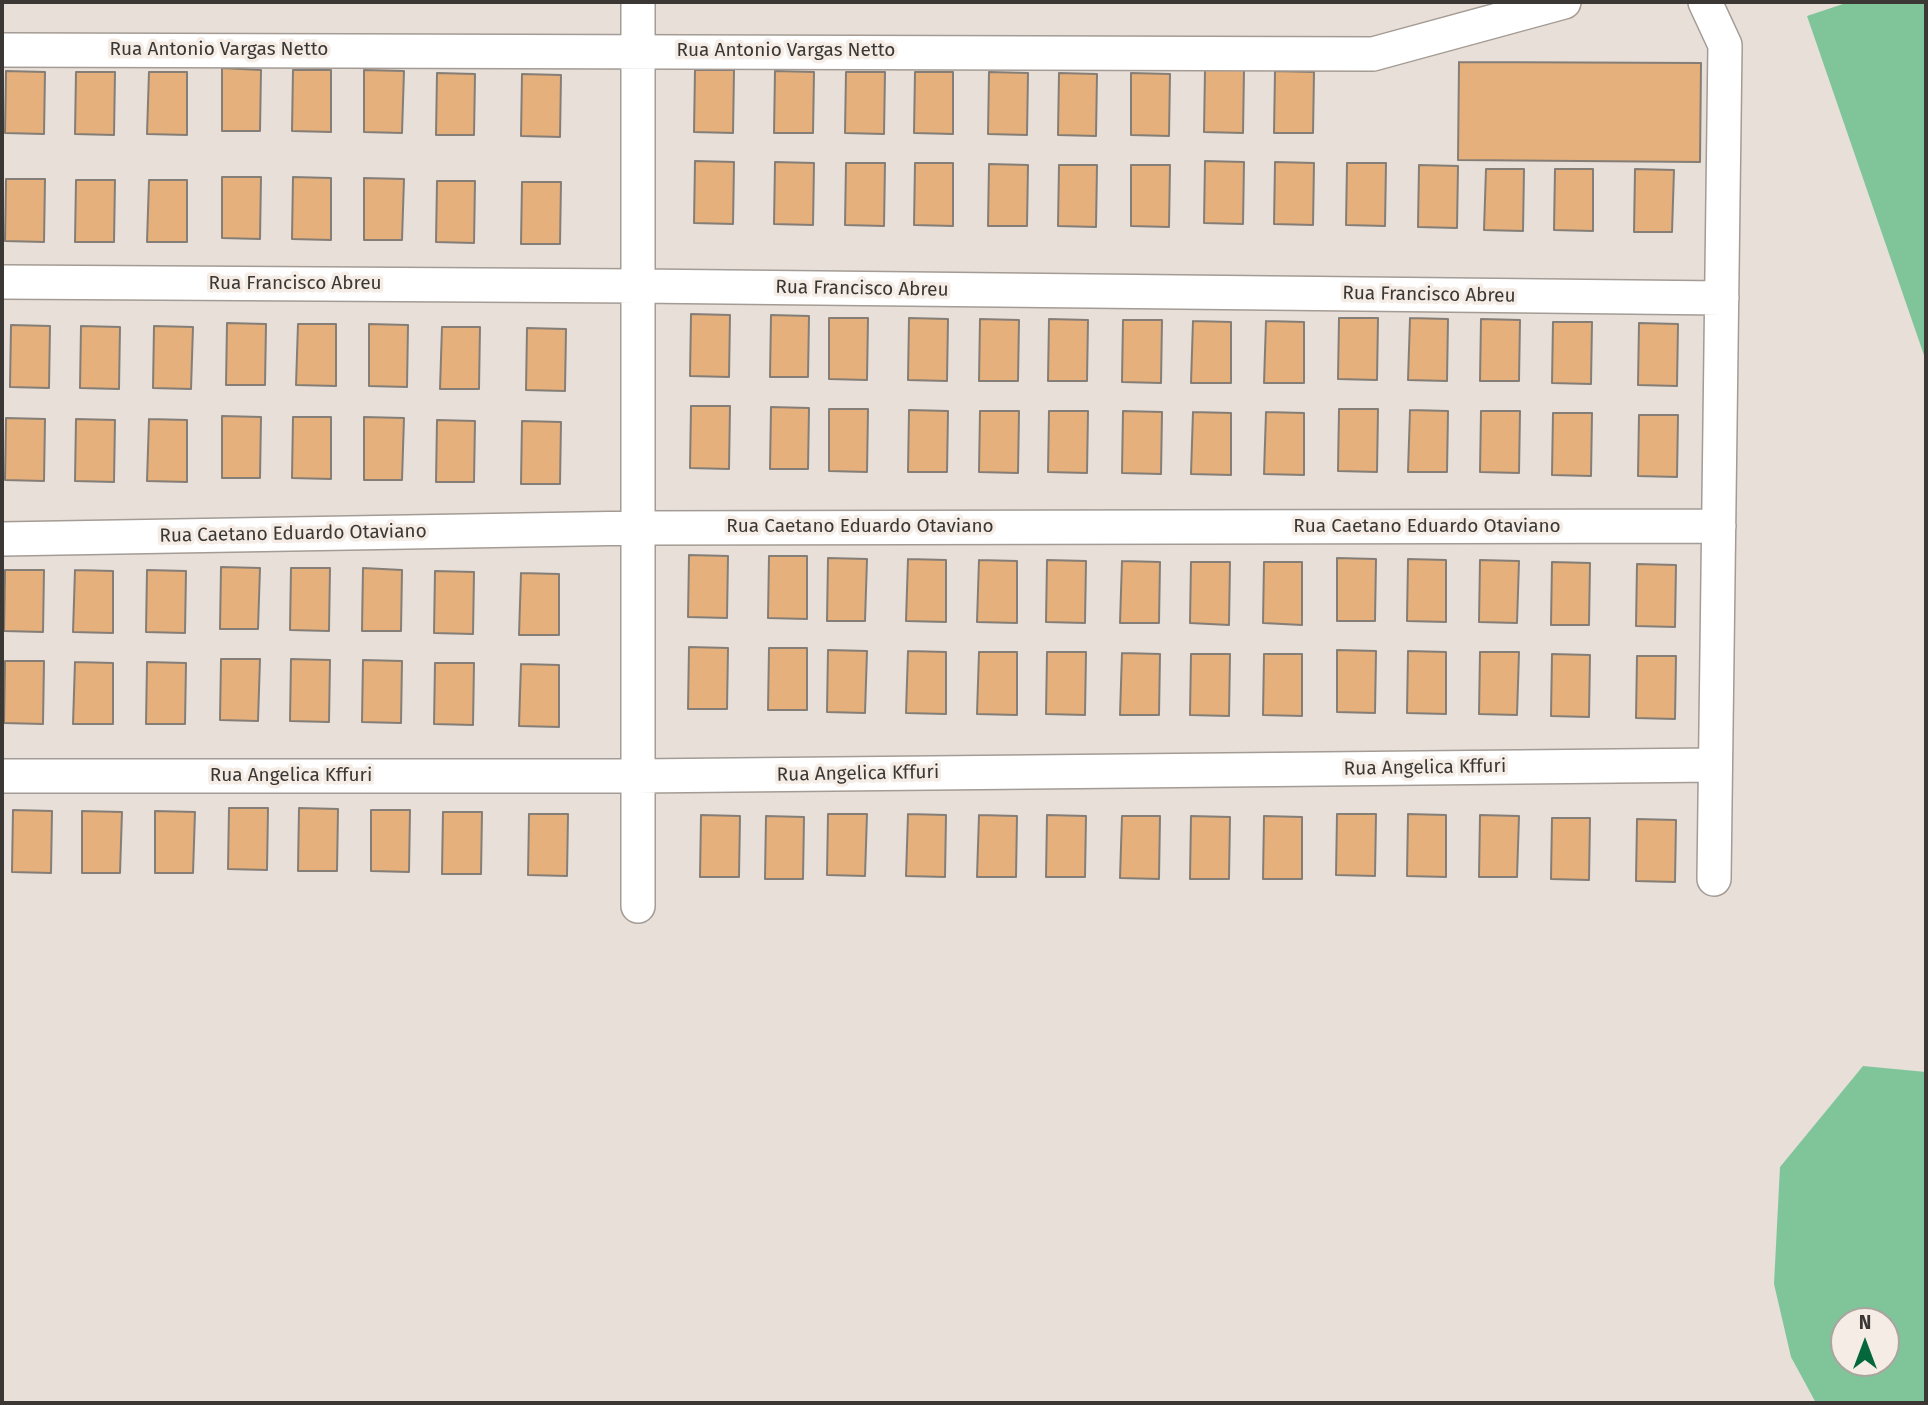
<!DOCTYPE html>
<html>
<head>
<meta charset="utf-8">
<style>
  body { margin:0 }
  #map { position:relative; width:1928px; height:1405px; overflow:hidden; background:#e7dfd8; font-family:"Fira Sans",sans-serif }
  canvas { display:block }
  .frame { position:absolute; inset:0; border:4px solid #3a3734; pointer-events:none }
  .north { position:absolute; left:1830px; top:1307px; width:70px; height:70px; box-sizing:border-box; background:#f4ece5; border:2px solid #aaa49e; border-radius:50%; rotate:0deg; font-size:19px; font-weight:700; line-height:28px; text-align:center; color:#3a3734 }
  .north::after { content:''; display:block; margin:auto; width:24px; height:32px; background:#04683c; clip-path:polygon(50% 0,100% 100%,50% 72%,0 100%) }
</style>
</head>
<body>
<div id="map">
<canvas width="1928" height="1405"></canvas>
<div class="frame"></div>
<div class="north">N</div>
</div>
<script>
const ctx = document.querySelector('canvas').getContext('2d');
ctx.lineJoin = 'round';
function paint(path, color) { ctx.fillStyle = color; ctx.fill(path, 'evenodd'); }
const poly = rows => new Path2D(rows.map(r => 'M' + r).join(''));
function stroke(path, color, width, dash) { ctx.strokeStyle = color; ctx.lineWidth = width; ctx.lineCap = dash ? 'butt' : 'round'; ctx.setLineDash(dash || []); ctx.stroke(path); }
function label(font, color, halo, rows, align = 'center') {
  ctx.font = font + ' "Fira Sans",sans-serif'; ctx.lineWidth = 7; ctx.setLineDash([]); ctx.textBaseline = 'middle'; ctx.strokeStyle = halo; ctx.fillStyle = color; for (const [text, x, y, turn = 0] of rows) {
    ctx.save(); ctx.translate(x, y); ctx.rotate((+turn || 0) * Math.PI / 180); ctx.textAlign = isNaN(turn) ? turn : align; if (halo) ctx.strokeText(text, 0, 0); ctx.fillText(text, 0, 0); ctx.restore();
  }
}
const forest = poly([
  [1849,2,1926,2,1926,361,1807,16],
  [1863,1066,1926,1072,1926,1403,1816,1403,1791,1357,1774,1284,1780,1167],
  [1844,1321,1886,1321,1886,1363,1844,1363]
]);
const building = poly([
  [1459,62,1701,63,1700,162,1458,160,1459,62],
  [222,68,261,70,260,131,222,131,222,68],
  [293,70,331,70,331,132,292,131,293,70],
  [364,70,404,71,402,133,364,132,364,70],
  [695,70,734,70,733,133,694,132,695,70],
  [1205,70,1244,70,1243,133,1204,132,1205,70],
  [6,71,45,72,44,134,5,133,6,71],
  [775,71,814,72,813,133,774,133,775,71],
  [1275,71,1314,72,1313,133,1274,133,1275,71],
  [76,72,115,72,114,135,75,134,76,72],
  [149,72,187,72,187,135,147,134,149,72],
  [846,72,885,72,884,134,845,133,846,72],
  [915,72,953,72,953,134,914,133,915,72],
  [989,72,1028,73,1027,135,988,134,989,72],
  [437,73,475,74,474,135,436,135,437,73],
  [1059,73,1097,74,1096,136,1058,135,1059,73],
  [1131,73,1170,74,1169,136,1131,135,1131,73],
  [522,74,561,75,560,137,521,136,522,74],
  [695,161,734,162,733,224,694,223,695,161],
  [1205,161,1244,162,1243,224,1204,223,1205,161],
  [775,162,814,163,813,225,774,224,775,162],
  [1275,162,1314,163,1313,225,1274,224,1275,162],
  [846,163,885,163,884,226,845,225,846,163],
  [915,163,953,163,953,226,914,225,915,163],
  [1347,163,1386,163,1385,226,1346,225,1347,163],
  [989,164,1028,165,1027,226,988,226,989,164],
  [1059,165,1097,165,1096,227,1058,226,1059,165],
  [1131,165,1170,165,1169,227,1131,226,1131,165],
  [1419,165,1458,166,1457,228,1418,227,1419,165],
  [1486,169,1524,169,1523,231,1484,230,1486,169],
  [1555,169,1593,169,1593,231,1554,230,1555,169],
  [1635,169,1674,170,1672,232,1634,232,1635,169],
  [222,177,261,177,260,239,222,238,222,177],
  [293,177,331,178,331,240,292,239,293,177],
  [364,178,404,179,402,240,364,240,364,178],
  [6,179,45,179,44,242,5,241,6,179],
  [76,180,115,180,114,242,75,242,76,180],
  [149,180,187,180,187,242,147,242,149,180],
  [437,181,475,181,474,243,436,242,437,181],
  [522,182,561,182,560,244,521,244,522,182],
  [691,314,730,315,729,377,690,376,691,314],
  [771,315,809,316,808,377,770,377,771,315],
  [829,318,868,318,867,380,829,379,829,318],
  [909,318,948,319,947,381,908,380,909,318],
  [1339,318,1378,318,1377,380,1338,379,1339,318],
  [1410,318,1448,319,1447,381,1408,380,1410,318],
  [980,319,1019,320,1018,381,979,381,980,319],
  [1049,319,1088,320,1087,381,1048,381,1049,319],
  [1481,319,1520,320,1519,381,1480,381,1481,319],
  [1123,320,1162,320,1161,383,1122,382,1123,320],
  [1193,321,1231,322,1231,383,1191,383,1193,321],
  [1266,321,1304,322,1304,383,1264,383,1266,321],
  [1553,322,1592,322,1591,384,1552,383,1553,322],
  [227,323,266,324,265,385,226,385,227,323],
  [1639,323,1678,324,1677,386,1638,385,1639,323],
  [298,324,336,324,336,386,296,385,298,324],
  [369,324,408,325,407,387,369,386,369,324],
  [11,325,50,326,49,388,10,387,11,325],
  [81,326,120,327,119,389,80,388,81,326],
  [154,326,193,327,191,389,153,388,154,326],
  [442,327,480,327,479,389,440,389,442,327],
  [527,328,566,329,565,391,526,390,527,328],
  [691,406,730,406,729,469,690,468,691,406],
  [771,407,809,408,808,469,770,469,771,407],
  [829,409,868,409,867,472,829,471,829,409],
  [1339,409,1378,409,1377,472,1338,471,1339,409],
  [909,410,948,411,947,472,908,472,909,410],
  [1410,410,1448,411,1447,472,1408,472,1410,410],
  [980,411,1019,411,1018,473,979,472,980,411],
  [1049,411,1088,411,1087,473,1048,472,1049,411],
  [1123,411,1162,412,1161,474,1122,473,1123,411],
  [1481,411,1520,411,1519,473,1480,472,1481,411],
  [1193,412,1231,413,1231,475,1191,474,1193,412],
  [1266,412,1304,413,1304,475,1264,474,1266,412],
  [1553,413,1592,413,1591,476,1552,475,1553,413],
  [1639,415,1678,415,1677,477,1638,476,1639,415],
  [222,416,261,417,260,478,222,478,222,416],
  [293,417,331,417,331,479,292,478,293,417],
  [364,417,404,418,402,480,364,480,364,417],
  [6,418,45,419,44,481,5,480,6,418],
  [76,419,115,420,114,482,75,481,76,419],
  [149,419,187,420,187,482,147,481,149,419],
  [437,420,475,421,474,482,436,482,437,420],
  [522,421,561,422,560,484,521,484,522,421],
  [689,555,728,556,727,618,688,617,689,555],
  [769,556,807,556,807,619,768,618,769,556],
  [828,558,867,559,865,621,827,621,828,558],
  [1337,558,1376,559,1375,621,1337,621,1337,558],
  [908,559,946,560,946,622,906,621,908,559],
  [1408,559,1446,560,1446,622,1407,621,1408,559],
  [979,560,1017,561,1017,623,977,622,979,560],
  [1047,560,1086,561,1085,623,1046,622,1047,560],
  [1480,560,1519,561,1517,623,1479,622,1480,560],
  [1122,561,1160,562,1159,623,1120,623,1122,561],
  [1191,562,1230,562,1229,625,1190,623,1191,562],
  [1264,562,1302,562,1302,625,1263,623,1264,562],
  [1552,562,1590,563,1589,625,1551,625,1552,562],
  [1637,564,1676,565,1675,627,1636,626,1637,564],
  [221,567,260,568,258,629,220,629,221,567],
  [291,568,330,568,329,631,290,630,291,568],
  [363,568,402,570,401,631,362,631,363,568],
  [5,570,44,570,43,632,4,631,5,570],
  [75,570,113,571,113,633,73,632,75,570],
  [147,570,186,571,185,633,146,632,147,570],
  [435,571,474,572,473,634,434,633,435,571],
  [521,573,559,574,559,635,519,635,521,573],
  [689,647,728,648,727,709,688,709,689,647],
  [769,648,807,648,807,710,768,710,769,648],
  [828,650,867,651,865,713,827,712,828,650],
  [1337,650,1376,651,1375,713,1337,712,1337,650],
  [908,651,946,652,946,714,906,713,908,651],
  [1408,651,1446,652,1446,714,1407,713,1408,651],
  [979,652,1017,652,1017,715,977,714,979,652],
  [1047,652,1086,652,1085,715,1046,714,1047,652],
  [1480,652,1519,652,1517,715,1479,714,1480,652],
  [1122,653,1160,654,1159,715,1120,715,1122,653],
  [1191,654,1230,654,1229,716,1190,715,1191,654],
  [1264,654,1302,654,1302,716,1263,715,1264,654],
  [1552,654,1590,655,1589,717,1551,716,1552,654],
  [1637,656,1676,656,1675,719,1636,718,1637,656],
  [221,659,260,659,258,721,220,720,221,659],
  [291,659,330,660,329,722,290,721,291,659],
  [363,660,402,661,401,723,362,722,363,660],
  [5,661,44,661,43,724,4,723,5,661],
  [75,662,113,663,113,724,73,724,75,662],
  [147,662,186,663,185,724,146,724,147,662],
  [435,663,474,663,473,725,434,724,435,663],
  [521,664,559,665,559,727,519,726,521,664],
  [229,808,268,808,267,870,228,869,229,808],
  [299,808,338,809,337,871,298,871,299,808],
  [13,810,52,811,51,873,12,872,13,810],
  [371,810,410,810,409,872,371,871,371,810],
  [82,811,122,812,120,873,82,873,82,811],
  [155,811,195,812,193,873,155,873,155,811],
  [443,812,482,812,481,874,442,874,443,812],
  [529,814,568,814,567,876,528,875,529,814],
  [828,814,867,814,865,876,827,875,828,814],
  [908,814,946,815,945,877,906,876,908,814],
  [1337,814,1376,814,1375,876,1336,875,1337,814],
  [1408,814,1446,815,1446,877,1407,876,1408,814],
  [701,815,740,816,739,877,700,877,701,815],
  [979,815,1017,816,1016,877,977,877,979,815],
  [1047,815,1086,816,1085,877,1046,877,1047,815],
  [1480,815,1519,816,1517,877,1479,877,1480,815],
  [766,816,804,817,803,879,765,879,766,816],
  [1122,816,1160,816,1159,879,1120,878,1122,816],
  [1191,816,1230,817,1229,879,1190,879,1191,816],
  [1264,816,1302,817,1302,879,1263,879,1264,816],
  [1552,818,1590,818,1589,880,1551,879,1552,818],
  [1637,819,1676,820,1675,882,1636,881,1637,819]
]);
const street = poly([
  [1705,2,1725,45,1714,879],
  [2,50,1373,54,1564,2],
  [2,282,638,286,1722,298],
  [2,539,638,528,1719,526],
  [2,776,638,776,1715,765],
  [638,906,638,2]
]);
const streetNames = [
  ["Rua Antonio Vargas Netto",219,50],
  ["Rua Antonio Vargas Netto",786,51],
  ["Rua Francisco Abreu",295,284],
  ["Rua Francisco Abreu",862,289,1],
  ["Rua Francisco Abreu",1429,295,1],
  ["Rua Caetano Eduardo Otaviano",860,527],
  ["Rua Caetano Eduardo Otaviano",1427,527],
  ["Rua Caetano Eduardo Otaviano",293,534,-1],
  ["Rua Angelica Kffuri",1425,768,-1],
  ["Rua Angelica Kffuri",858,774,-1],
  ["Rua Angelica Kffuri",291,776]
];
paint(forest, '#80c59a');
paint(building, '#e5b07b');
stroke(building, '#857e77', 2);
stroke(street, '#a39b94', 36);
stroke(street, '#fff', 33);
label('19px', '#3a3734', '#f4ece5', streetNames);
</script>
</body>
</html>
